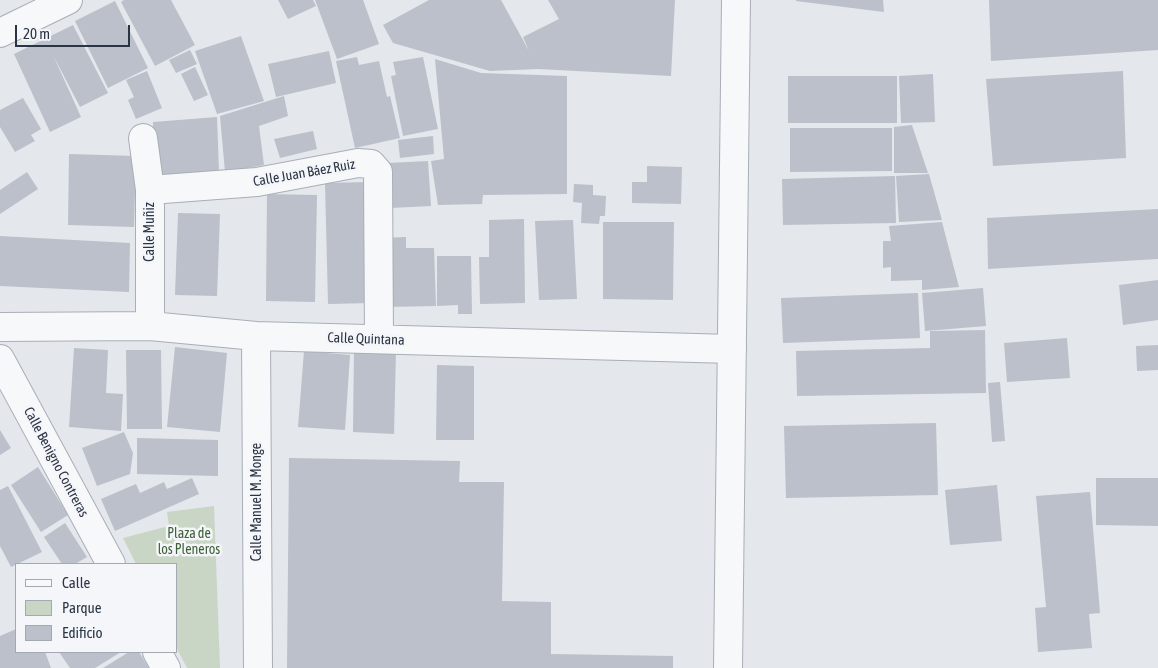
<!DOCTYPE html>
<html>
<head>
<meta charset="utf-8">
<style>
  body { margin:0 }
  #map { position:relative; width:1158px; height:668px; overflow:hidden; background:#e4e7ec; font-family:"Asap Condensed",sans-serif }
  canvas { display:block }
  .legend { position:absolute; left:15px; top:563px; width:162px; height:90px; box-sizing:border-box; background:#f4f6f9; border:1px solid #a4a8b1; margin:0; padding:6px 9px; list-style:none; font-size:15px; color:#2b3445 }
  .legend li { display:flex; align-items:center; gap:10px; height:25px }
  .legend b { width:25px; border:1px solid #a4a8b1 }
  .scale { position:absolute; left:15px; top:25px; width:115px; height:22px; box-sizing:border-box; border:2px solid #2b3445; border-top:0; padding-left:6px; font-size:15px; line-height:18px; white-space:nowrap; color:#2b3445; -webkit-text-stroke:4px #f4f6f9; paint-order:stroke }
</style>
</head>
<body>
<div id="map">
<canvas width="1158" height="668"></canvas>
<ul class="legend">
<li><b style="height:6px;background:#f7f8fa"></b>Calle</li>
<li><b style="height:14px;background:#c9d6c5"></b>Parque</li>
<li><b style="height:14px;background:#bbc0ca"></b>Edificio</li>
</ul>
<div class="scale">20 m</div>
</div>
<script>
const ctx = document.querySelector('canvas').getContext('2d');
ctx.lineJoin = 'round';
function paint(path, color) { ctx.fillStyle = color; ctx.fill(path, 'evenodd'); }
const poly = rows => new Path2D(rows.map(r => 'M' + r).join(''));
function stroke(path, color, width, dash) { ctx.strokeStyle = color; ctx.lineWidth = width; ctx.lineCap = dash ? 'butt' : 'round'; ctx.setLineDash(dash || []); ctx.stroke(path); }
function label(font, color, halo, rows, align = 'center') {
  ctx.font = font + ' "Asap Condensed",sans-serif'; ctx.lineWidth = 5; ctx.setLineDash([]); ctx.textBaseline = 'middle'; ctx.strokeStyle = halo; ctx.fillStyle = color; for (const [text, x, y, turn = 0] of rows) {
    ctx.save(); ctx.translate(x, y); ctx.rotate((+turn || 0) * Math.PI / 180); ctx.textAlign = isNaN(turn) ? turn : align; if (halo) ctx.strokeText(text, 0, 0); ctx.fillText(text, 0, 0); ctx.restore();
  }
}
const green = poly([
  [214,506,220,668,187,668,176,647,176,564,136,564,123,538,169,526,167,512]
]);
const building = poly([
  [124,0,171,0,195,45,155,66,121,2],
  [278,0,313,0,316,6,288,19],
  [315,0,363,0,379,44,337,59],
  [429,0,501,0,529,51,523,37,559,19,548,0,675,0,671,76,538,69,490,71,393,43,383,25],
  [796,0,883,0,884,12,796,1],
  [989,0,1158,0,1158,50,991,61],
  [115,1,148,68,108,88,75,21],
  [73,25,108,93,80,107,53,55,81,117,50,132,14,54],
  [241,36,264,101,217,114,195,51],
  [190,50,197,64,176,73,169,60],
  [329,51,336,83,276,97,268,64],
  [357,57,359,65,379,61,387,97,390,96,400,138,355,148,336,61],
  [423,57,438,129,403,136,391,76,396,75,393,62],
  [435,59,481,73,567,76,567,194,483,195,482,204,438,205,431,161,444,159],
  [195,67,208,95,194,101,181,74],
  [147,71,162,108,136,119,128,100,134,97,126,80],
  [1123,71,1126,158,993,166,986,79],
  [933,74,935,122,901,123,899,76],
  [788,76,897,76,897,123,788,123],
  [284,96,288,116,259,126,264,165,225,172,220,116],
  [23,98,41,129,31,135,35,141,15,152,0,127,0,110],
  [217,117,219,172,153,177,153,122],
  [912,125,928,173,894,173,894,127],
  [790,128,892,128,892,171,790,172],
  [313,131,317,149,280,158,274,139],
  [433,136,434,154,400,158,398,140],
  [69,154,136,156,134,227,68,225],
  [428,161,431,206,390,208,388,163],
  [647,166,682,167,681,204,632,203,632,182,647,182],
  [27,172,38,189,0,214,0,190],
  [929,174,942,220,899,222,896,176],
  [895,176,896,223,783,225,782,179],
  [370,182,372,303,328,304,325,183],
  [574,184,593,185,593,195,606,196,605,216,600,216,599,224,581,223,582,203,573,202],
  [267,194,317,195,315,302,266,301],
  [1158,209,1158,259,988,269,987,218],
  [178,213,220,214,217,296,175,295],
  [524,219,525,303,480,304,479,257,489,257,489,220],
  [573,220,577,299,539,300,535,221],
  [603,222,674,222,673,300,603,299],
  [942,222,959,287,922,290,922,280,891,281,891,267,883,268,883,241,891,241,889,226],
  [0,236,130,243,129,292,0,286],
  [406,237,406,248,434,248,436,306,385,307,383,238],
  [437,256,471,256,472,314,458,314,458,305,437,306],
  [1158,280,1158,320,1123,325,1119,285],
  [983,288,986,326,925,331,922,293],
  [918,293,920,338,783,343,781,298],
  [985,330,986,393,797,396,796,351,930,348,930,331],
  [1067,338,1070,378,1007,382,1004,343],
  [1158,345,1158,370,1137,371,1136,346],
  [175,347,227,353,220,432,167,427],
  [74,348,108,350,106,393,123,394,121,431,69,427],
  [354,349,396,350,394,434,353,432],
  [126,350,161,350,162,429,127,429],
  [304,351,350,355,345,430,298,427],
  [437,365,474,366,474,440,436,440],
  [1000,382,1005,441,992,442,988,383],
  [936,423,938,495,786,498,784,426],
  [0,430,11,448,0,455],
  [124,432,133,453,130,474,97,486,82,448],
  [137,438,218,440,218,476,137,474],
  [289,458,460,461,459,482,504,482,502,601,551,602,551,654,673,656,673,668,287,668],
  [38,467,68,515,41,532,11,485],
  [192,478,199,494,115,531,101,499,136,484,140,493,164,482,167,489],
  [1096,478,1158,478,1158,526,1096,525],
  [997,485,1002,541,950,545,945,490],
  [8,486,42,552,11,567,0,546,0,490],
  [1090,492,1100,613,1089,614,1092,648,1038,652,1035,608,1046,607,1036,496],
  [65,523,87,557,75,564,62,564,44,537],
  [16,629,16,652,45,652,51,668,0,668,0,636],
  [59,652,121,652,95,668,70,668],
  [129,652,139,652,149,668,103,668]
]);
const minor = poly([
  [0,33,68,0],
  [143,138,150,190,150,326],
  [150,190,257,182,358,163,371,164,378,172,379,339],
  [0,327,150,326,256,336,732,349],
  [256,336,258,668],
  [0,359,111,564],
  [157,652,166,668]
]);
const tertiary = poly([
  [728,668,736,0]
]);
const streetNames = [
  ["Calle Juan Báez Ruiz",304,173,-10],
  ["Calle Muñiz",150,232,-90],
  ["Calle Quintana",366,339,2],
  ["Calle Benigno Contreras",56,462,62],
  ["Calle Manuel M. Monge",257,502,-90]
];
const parkNames = [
  ["Plaza de",189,534],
  ["los Pleneros",189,550]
];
paint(green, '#c9d6c5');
paint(building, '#bbc0ca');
stroke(minor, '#a9aeb7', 30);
stroke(tertiary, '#a9aeb7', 30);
stroke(minor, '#f7f8fa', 28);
stroke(tertiary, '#f7f8fa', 28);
label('14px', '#2b3445', '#f4f6f9', streetNames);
label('14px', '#3f6138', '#f4f6f9', parkNames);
</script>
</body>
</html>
